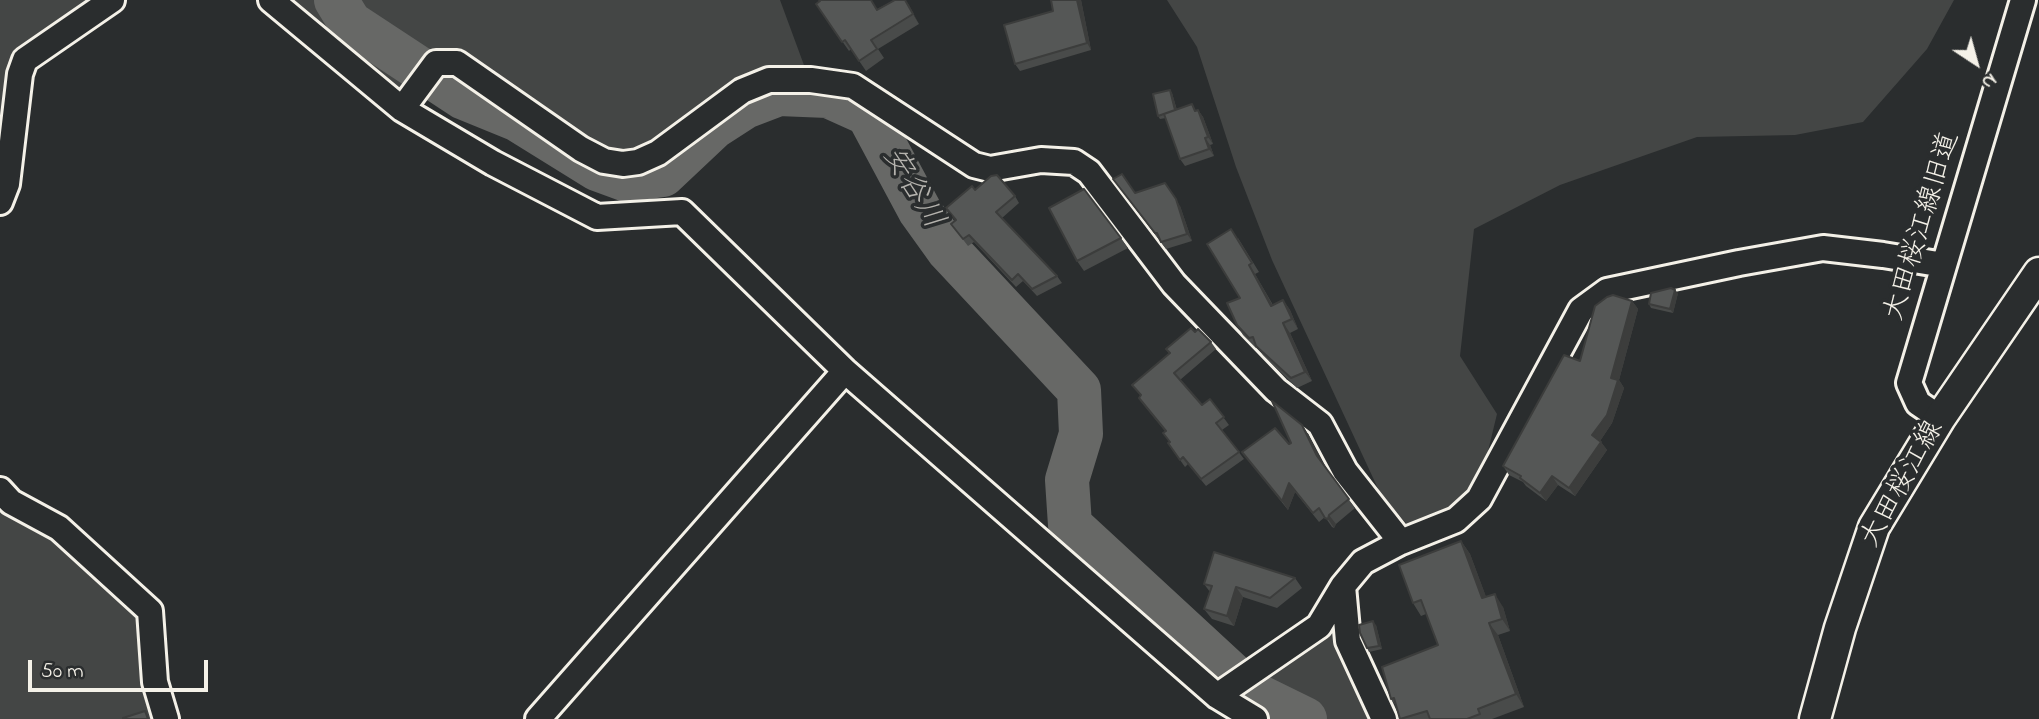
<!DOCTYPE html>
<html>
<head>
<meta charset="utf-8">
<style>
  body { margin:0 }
  #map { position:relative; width:2039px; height:719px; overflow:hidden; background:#2a2d2e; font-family:"Indie Flower",sans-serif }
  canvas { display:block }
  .north { position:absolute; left:1941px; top:28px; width:70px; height:70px; -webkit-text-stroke:5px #2a2d2e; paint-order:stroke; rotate:144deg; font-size:19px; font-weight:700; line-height:28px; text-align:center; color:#f4f1e8 }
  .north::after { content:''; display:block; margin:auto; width:24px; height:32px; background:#f4f1e8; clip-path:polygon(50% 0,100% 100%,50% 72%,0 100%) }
  .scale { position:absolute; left:28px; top:660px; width:180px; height:32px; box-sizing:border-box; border:4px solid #f4f1e8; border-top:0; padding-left:9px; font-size:21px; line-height:24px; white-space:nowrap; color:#f4f1e8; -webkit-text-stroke:5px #2a2d2e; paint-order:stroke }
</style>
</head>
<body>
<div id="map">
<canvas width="2039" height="719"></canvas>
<div class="north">N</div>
<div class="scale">50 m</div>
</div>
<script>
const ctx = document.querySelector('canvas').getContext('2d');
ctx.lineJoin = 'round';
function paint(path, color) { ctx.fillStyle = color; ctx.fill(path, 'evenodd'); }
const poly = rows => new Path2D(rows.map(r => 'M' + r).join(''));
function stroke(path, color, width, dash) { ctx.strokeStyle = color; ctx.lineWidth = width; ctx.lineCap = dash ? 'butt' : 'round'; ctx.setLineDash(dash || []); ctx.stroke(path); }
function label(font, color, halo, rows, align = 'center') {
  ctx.font = font + ' "Indie Flower","Klee One",sans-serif'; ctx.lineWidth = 7; ctx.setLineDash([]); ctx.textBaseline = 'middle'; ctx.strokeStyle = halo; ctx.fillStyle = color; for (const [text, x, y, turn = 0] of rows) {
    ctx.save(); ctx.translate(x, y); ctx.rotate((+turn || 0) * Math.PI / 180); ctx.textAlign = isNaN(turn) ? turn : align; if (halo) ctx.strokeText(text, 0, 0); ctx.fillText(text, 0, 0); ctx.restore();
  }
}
const green = poly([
  [0,0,104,0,23,56,0,185],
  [279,0,780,0,808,76,771,74,650,152,613,158,463,61,401,96],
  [1167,0,1954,0,1927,49,1863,122,1795,135,1697,137,1560,185,1474,229,1460,356,1497,414,1481,480,1472,498,1412,530,1381,495,1272,260,1236,167,1197,47],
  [0,501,53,533,144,611,158,719,0,719],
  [1336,622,1376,719,1320,719,1250,677]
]);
const river = poly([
  [336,0,350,23,464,98,518,120,597,169,627,180,663,175,714,127,745,107,779,94,828,96,868,114,920,211,948,250,1079,390,1081,434,1067,480,1070,525,1252,693,1305,719]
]);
const minor = poly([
  [271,0,402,109,493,163,597,217,682,212,845,371,1217,696,1255,719],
  [402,109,436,63,457,63,581,149,604,161,623,164,638,162,658,153,742,91,769,80,811,80,853,86,974,165,990,169,1041,160,1074,162,1089,172,1174,284,1276,390,1320,424,1345,471,1401,542,1456,520,1479,499,1581,310,1607,291,1739,263,1823,248,1883,255,1944,265],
  [0,202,7,184,20,74,25,60,112,0],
  [1940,418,1918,403,1909,383,2023,0],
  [0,490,11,502,59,528,150,611,155,682,166,719],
  [1343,586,1348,641,1384,719],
  [1217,696,1319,626,1343,586,1363,562,1401,542],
  [538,719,845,371]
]);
const major = poly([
  [1815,719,1840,628,1874,527,1940,418,2039,273]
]);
const wall = poly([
  [895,0,905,0,919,24,878,49,884,58,866,71,851,49,849,51,816,4,877,9],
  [1081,0,1091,50,1020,71,1015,64,1053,11],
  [1170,90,1172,93,1177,110,1198,110,1203,117,1213,144,1210,145,1214,156,1185,166,1180,159,1166,118,1160,119,1158,116],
  [1113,179,1135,193,1180,206,1192,241,1166,249],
  [975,190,1015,196,1019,203,1002,218,1057,276,1062,283,1037,296,1023,281,1016,287,974,242,968,246,951,224,955,220,946,208],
  [1121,238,1128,248,1084,271,1077,261],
  [1238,238,1259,272,1255,274,1273,305,1283,300,1290,310,1298,329,1290,333,1312,381,1297,388,1263,355,1258,347,1256,348,1243,335,1237,325,1240,298],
  [1678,293,1673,313,1651,308,1649,304],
  [1632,301,1638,309,1619,380,1624,388,1612,423,1600,441,1607,450,1575,496,1558,485,1546,501,1526,486,1523,482,1509,475,1503,466,1580,361],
  [1195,332,1211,342,1216,349,1180,380,1202,405,1210,399,1229,425,1222,430,1244,459,1206,486,1188,464,1185,467,1168,443,1169,442,1165,431,1144,405,1139,398,1141,396,1132,385,1169,354,1166,349],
  [1302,425,1308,434,1323,464,1355,508,1336,524,1334,528,1332,527,1325,517,1319,522,1295,492,1288,510,1242,452,1289,444,1291,443],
  [1461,541,1470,554,1486,597,1503,607,1510,631,1498,635,1524,707,1492,719,1400,719,1396,706,1391,699,1438,645,1426,614,1421,616,1413,603],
  [1295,578,1302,588,1277,608,1243,597,1234,626,1212,619,1204,609,1210,592,1204,584],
  [1376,625,1382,649,1369,652,1367,648]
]);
const shadedWall = poly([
  [905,0,909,5,919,24,913,14],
  [1077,0,1081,0,1091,50,1087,43],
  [1170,90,1172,93,1178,115,1176,111],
  [1198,110,1203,117,1213,144,1208,137],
  [1205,138,1210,145,1214,156,1209,149],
  [1176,199,1180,206,1192,241,1187,234],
  [1249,265,1255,274,1278,315,1271,306],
  [1675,290,1678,293,1673,313,1670,309],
  [1283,300,1290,310,1298,329,1292,319],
  [1632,301,1638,309,1619,380,1624,388,1612,423,1598,444,1592,435,1611,378],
  [1283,323,1290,333,1312,381,1305,372],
  [1302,425,1308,434,1324,465,1317,456],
  [1601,442,1607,450,1575,496,1569,488],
  [1552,476,1558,485,1546,501,1540,493],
  [1289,483,1295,492,1288,510,1282,501],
  [1329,515,1336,524,1334,528,1328,519],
  [1461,541,1470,554,1491,610,1482,598],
  [1236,587,1243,597,1234,626,1227,616],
  [1495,594,1503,607,1510,631,1502,619],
  [1373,621,1376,625,1382,649,1379,646],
  [1489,623,1498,635,1524,707,1516,694]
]);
const building = poly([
  [819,0,871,0,877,10,895,0,905,0,913,14,871,40,877,49,859,61,845,40,842,42,816,4,820,1,819,0],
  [1051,0,1077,0,1087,43,1015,64,1004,25,1053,11,1051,0],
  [1170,90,1175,110,1158,116,1153,94,1170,90],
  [1192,104,1195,111,1198,110,1208,137,1205,138,1209,149,1180,159,1164,114,1192,104],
  [1122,174,1135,193,1165,183,1176,199,1187,234,1161,242,1157,233,1155,233,1113,179,1122,174],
  [997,175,1015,196,996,212,1057,276,1032,289,1018,274,1012,280,969,235,963,239,951,224,956,220,946,208,972,186,975,190,991,176,997,175],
  [1084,189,1121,238,1077,261,1049,208,1084,189],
  [1231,229,1252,263,1249,265,1271,306,1283,300,1292,319,1283,323,1305,372,1291,378,1256,346,1253,337,1249,338,1237,325,1227,303,1240,298,1207,244,1231,229],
  [1671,288,1675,290,1670,309,1649,304,1651,293,1671,288],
  [1613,295,1632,301,1611,378,1618,380,1607,415,1592,435,1601,442,1569,488,1552,476,1540,493,1520,478,1521,476,1503,466,1564,355,1580,361,1595,306,1607,297,1613,295],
  [1191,328,1195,332,1198,329,1211,342,1174,373,1202,405,1210,399,1224,417,1216,423,1239,452,1201,479,1183,457,1180,460,1168,443,1170,442,1163,433,1166,431,1139,398,1141,395,1132,385,1170,353,1166,349,1191,328],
  [1272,401,1302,425,1317,456,1349,499,1329,515,1328,519,1325,518,1319,508,1313,513,1289,483,1282,501,1242,452,1275,428,1289,444,1291,443,1272,401],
  [1461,541,1482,598,1495,594,1502,619,1489,623,1516,694,1478,709,1480,714,1467,719,1430,719,1427,711,1400,719,1394,698,1391,699,1382,667,1438,645,1421,600,1413,603,1399,565,1461,541],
  [1214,552,1295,578,1270,598,1236,587,1227,616,1204,609,1212,586,1204,584,1214,552],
  [1373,621,1379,646,1367,648,1360,633,1359,625,1373,621],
  [145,711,148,719,123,719,123,718,145,711]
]);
const streetNames = [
  ["大田桜江線旧道",1924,227,-73],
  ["大田桜江線",1904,485,-61]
];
const waterNames = [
  ["安谷川",911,189,59]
];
paint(green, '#444645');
stroke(river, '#676866', 44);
stroke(minor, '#f4f1e8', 30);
stroke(major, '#f4f1e8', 35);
stroke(minor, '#2a2d2e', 24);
stroke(major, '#2a2d2e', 30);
paint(wall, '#494b4a');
paint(shadedWall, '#3c3d3c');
paint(building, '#555756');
stroke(building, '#3c3d3c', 2);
label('28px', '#f4f1e8', '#2a2d2e', streetNames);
label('italic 30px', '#b5b3ae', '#2a2d2e', waterNames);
</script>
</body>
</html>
